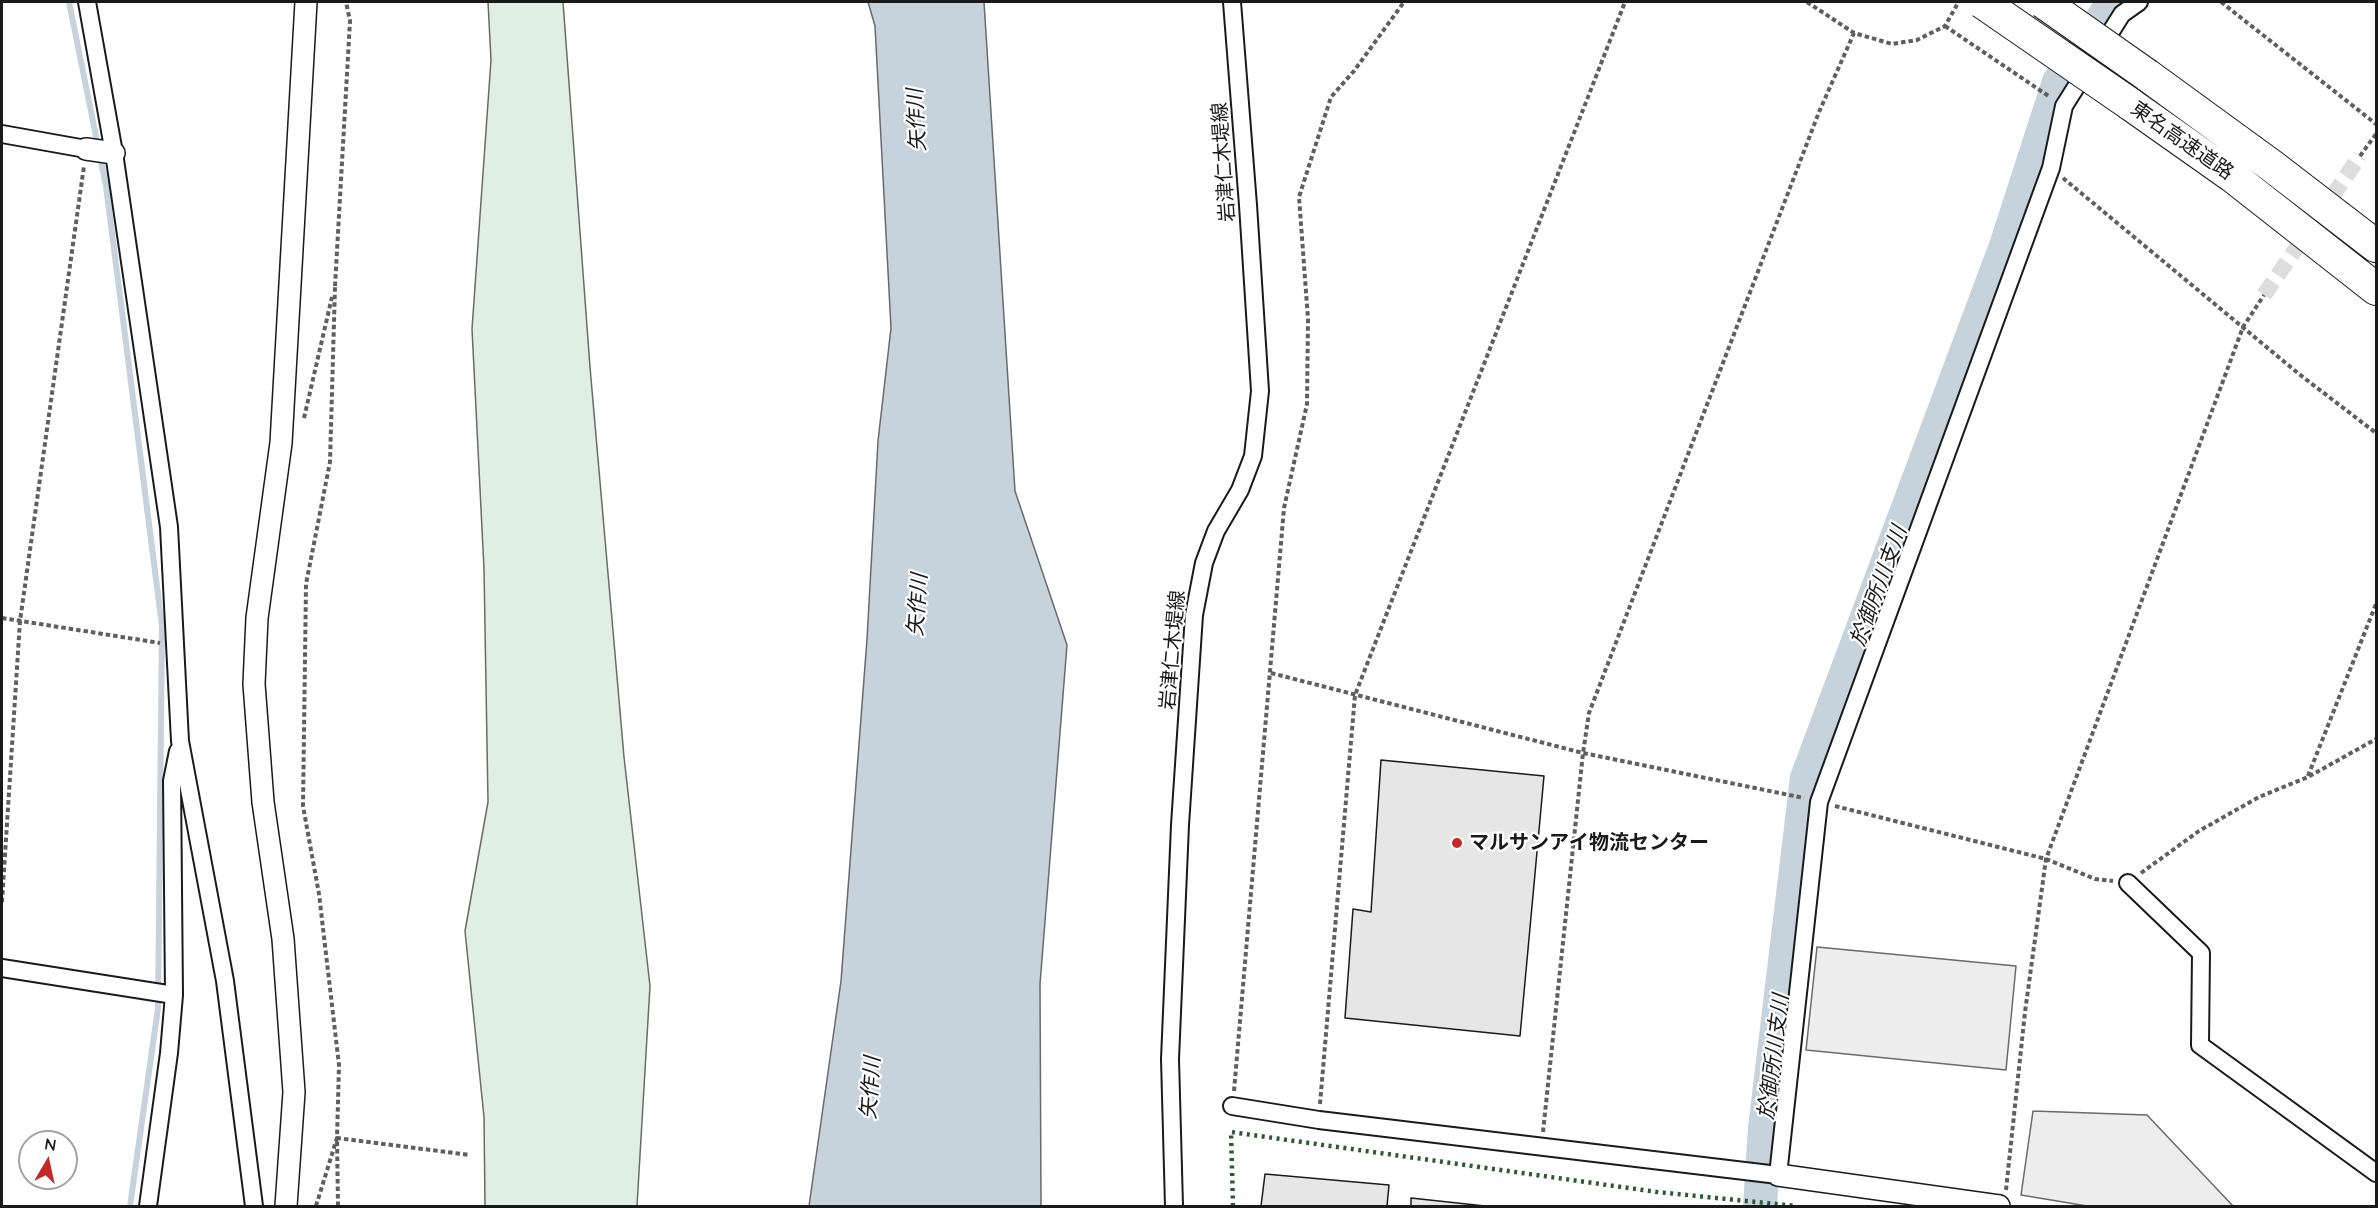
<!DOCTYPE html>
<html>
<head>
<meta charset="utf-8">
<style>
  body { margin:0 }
  #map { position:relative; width:2378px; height:1208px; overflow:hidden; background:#fff; font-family:Quicksand,sans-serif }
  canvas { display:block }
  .frame { position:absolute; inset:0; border:3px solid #1a1a1a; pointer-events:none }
  .north { position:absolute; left:18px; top:1130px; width:60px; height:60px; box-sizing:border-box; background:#fff; border:2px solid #a3a3a3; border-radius:50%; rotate:9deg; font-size:16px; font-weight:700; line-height:24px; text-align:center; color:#1a1a1a }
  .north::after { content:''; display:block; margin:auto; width:21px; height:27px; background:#c62828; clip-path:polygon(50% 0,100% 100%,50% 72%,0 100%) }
</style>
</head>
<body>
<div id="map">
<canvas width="2378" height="1208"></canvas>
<div class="frame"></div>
<div class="north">N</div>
</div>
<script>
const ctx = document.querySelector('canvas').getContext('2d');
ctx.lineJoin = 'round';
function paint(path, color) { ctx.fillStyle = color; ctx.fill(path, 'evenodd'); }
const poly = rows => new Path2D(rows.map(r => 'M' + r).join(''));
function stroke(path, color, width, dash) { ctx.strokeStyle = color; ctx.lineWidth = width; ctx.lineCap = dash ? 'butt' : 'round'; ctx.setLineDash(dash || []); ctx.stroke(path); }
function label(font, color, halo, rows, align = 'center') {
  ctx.font = font + ' Quicksand,"Noto Sans JP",sans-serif'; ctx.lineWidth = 4.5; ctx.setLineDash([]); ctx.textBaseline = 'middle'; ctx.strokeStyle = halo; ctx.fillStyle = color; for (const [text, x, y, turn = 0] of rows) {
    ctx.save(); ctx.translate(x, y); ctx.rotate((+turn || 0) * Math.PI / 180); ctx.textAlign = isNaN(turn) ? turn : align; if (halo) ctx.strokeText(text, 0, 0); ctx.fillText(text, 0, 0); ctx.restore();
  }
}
const green = poly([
  [488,2,563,2,590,367,624,757,650,986,637,1206,485,1206,484,1117,465,931,488,802,484,569,472,329,491,60,488,2]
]);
const parking = poly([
  [1817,947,2016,966,2006,1070,1806,1050,1817,947],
  [2033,1111,2147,1115,2233,1206,2087,1206,2021,1195,2033,1111]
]);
const water = poly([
  [868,2,984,2,1015,491,1067,645,1040,984,1041,1206,809,1206,841,981,867,639,878,441,891,328,875,26,868,2]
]);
const stream = poly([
  [69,2,106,186,162,626,158,1008,130,1206]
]);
const river = poly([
  [1760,1206,1765,1128,1807,778,2006,246,2059,82,2105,15,2119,2]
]);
const building = poly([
  [1381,760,1544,776,1520,1036,1345,1018,1353,909,1371,912,1381,760],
  [1265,1174,1389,1185,1387,1206,1261,1206,1265,1174],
  [1411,1198,1485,1206,1411,1206,1411,1198]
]);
const minorTunnel = poly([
  [2264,295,2360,156]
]);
const path = poly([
  [1807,2,1854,33,1892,44,1917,40,1945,26,1958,3],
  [2221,2,2376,124],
  [1945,26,2050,97],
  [2360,156,2376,134],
  [2063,178,2299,374,2376,433],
  [335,286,350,21,346,2],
  [304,418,332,297],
  [2,618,160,643],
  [1271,673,1583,753,1804,798],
  [2308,776,2376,604],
  [1835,806,2046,859,2095,879,2113,881],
  [2141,873,2199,831,2259,797,2308,777,2376,739],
  [2,902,20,621,84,166],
  [1234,1091,1284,508,1307,404,1308,319,1299,197,1331,97,1354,71,1404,2],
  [1320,1104,1355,695,1625,2],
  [1543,1132,1583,753,1589,713,1819,112,1854,33],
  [2006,1190,2025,1012,2046,859,2243,327,2264,295],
  [316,1206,337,1138,339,1065,319,894,303,806,306,584,330,462,335,287],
  [338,1206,337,1138,470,1155]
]);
const minor = poly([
  [87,2,114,153,169,527,180,741,225,981,254,1206],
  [2,134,86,149],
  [2128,883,2201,953,2200,1045,2376,1173],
  [2,968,174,995],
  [1232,1106,1319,1120,1778,1175,1819,802,2051,168,2064,106,2122,14,2139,2],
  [148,1206,169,1053,174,995,172,781,178,751],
  [1174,1206,1170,1059,1180,825,1194,615,1204,563,1216,531,1240,490,1253,456,1260,391,1248,205,1232,2]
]);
const tertiary = poly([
  [86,149,114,153],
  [1778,1175,1999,1206],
  [286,1206,294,1092,283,939,263,802,254,684,257,618,281,443,306,2]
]);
const motorway = poly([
  [2147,75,2272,166,2376,246],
  [2130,104,2232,176,2376,289]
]);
const motorwayBridge = poly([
  [1982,2,2130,104],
  [2043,2,2147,75]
]);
const hedge = poly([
  [1233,1206,1231,1132,1657,1192,1796,1206]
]);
const markers = [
  [1457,843,6,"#c62828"]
];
const streetNames = [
  ["東名高速道路",2182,141,35],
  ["岩津仁木堤線",1224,162,-94],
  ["岩津仁木堤線",1173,650,-85]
];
const poiNames = [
  ["マルサンアイ物流センター",1469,843]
];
const waterNames = [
  ["矢作川",917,120,-93],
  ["於御所川支川",1879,586,-70],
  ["矢作川",918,605,-86],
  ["於御所川支川",1774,1057,-83],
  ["矢作川",871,1088,-86]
];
paint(green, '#e0efe3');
stroke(green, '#6a6a6a', 1.5);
paint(parking, '#ededed');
stroke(parking, '#6a6a6a', 1.5);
paint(water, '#c6d2dc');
stroke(water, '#6a6a6a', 1.5);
stroke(stream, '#c6d2dc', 6);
stroke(river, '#c6d2dc', 34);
paint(building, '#e6e6e6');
stroke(building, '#1a1a1a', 1.5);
stroke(minorTunnel, '#ddd', 16, [16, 8]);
stroke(minor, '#1a1a1a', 20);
stroke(tertiary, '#1a1a1a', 24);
stroke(motorway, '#1a1a1a', 34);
stroke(path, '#5f5f5f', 4, [4.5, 3]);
stroke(minor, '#fff', 16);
stroke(tertiary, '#fff', 21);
stroke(motorway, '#fff', 32);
stroke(motorwayBridge, '#1a1a1a', 34, []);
stroke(motorwayBridge, '#fff', 32);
stroke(hedge, '#2b5a34', 4.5, [3, 4.5]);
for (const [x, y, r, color] of markers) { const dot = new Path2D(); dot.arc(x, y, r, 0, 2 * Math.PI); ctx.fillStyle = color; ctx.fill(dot); stroke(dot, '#fff', 2); }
label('20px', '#1a1a1a', '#fff', streetNames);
label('bold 20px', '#1a1a1a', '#fff', poiNames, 'left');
label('italic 21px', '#1a1a1a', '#fff', waterNames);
</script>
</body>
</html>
